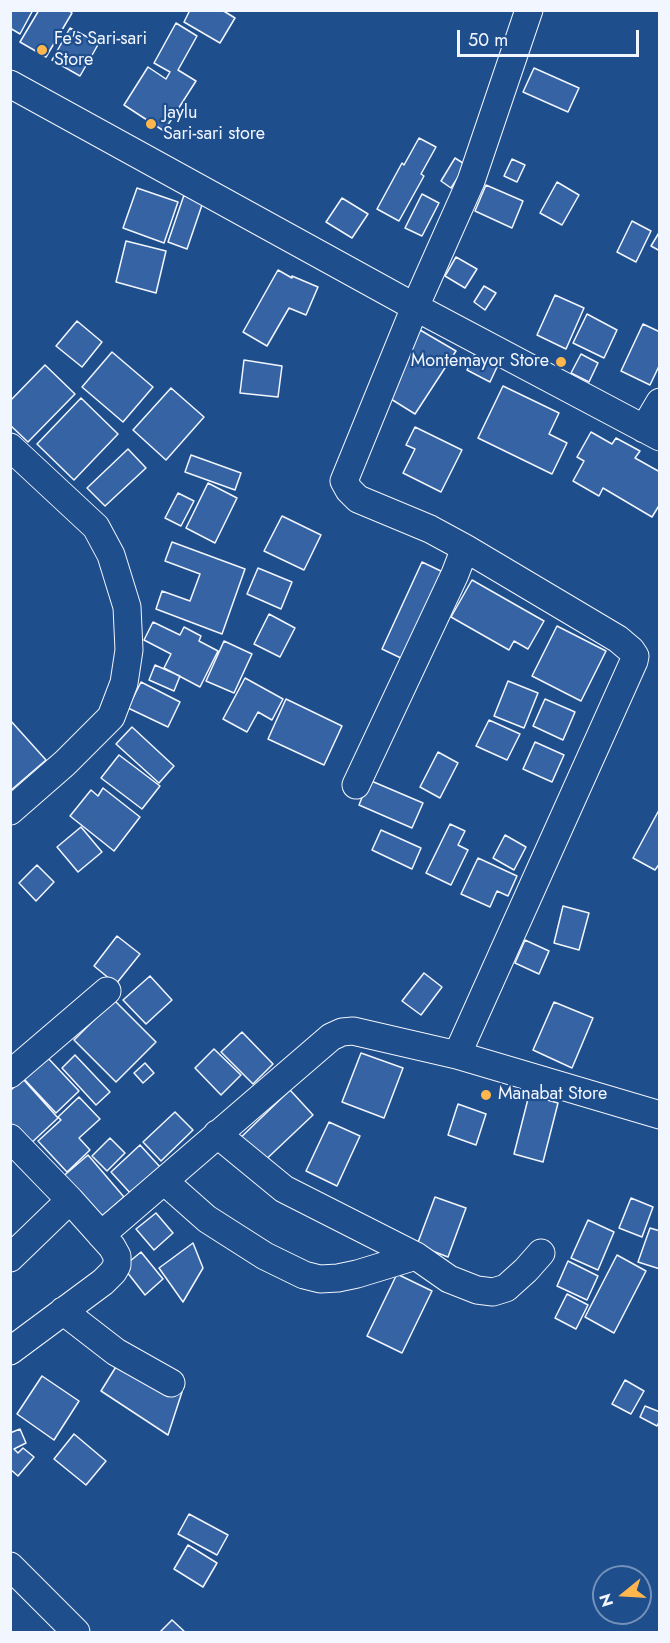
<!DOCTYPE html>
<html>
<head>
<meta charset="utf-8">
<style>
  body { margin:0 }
  #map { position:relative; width:670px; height:1643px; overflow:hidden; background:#1f4e8c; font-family:Jost,sans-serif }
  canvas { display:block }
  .frame { position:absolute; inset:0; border:12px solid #f2f6ff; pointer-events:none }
  .north { position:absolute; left:592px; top:1565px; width:60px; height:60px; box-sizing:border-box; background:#1f4e8c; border:2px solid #7391ba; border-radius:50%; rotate:252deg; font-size:16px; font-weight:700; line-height:24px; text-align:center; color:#f2f6ff }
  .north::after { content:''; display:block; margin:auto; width:21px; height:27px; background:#ffb74d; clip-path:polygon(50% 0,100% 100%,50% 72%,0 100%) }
  .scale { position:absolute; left:457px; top:30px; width:182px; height:27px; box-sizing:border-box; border:3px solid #f2f6ff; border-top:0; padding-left:8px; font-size:18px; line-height:21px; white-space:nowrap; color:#f2f6ff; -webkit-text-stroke:4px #1f4e8c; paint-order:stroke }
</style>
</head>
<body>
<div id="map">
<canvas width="670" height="1643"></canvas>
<div class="frame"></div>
<div class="north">N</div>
<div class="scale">50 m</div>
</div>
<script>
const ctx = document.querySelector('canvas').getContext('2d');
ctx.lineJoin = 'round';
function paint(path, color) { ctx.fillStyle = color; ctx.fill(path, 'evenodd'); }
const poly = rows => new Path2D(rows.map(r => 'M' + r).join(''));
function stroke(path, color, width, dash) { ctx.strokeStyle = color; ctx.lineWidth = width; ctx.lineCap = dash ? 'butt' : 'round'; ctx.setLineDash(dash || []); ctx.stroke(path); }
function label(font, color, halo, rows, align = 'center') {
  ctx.font = font + ' Jost,sans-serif'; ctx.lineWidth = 4.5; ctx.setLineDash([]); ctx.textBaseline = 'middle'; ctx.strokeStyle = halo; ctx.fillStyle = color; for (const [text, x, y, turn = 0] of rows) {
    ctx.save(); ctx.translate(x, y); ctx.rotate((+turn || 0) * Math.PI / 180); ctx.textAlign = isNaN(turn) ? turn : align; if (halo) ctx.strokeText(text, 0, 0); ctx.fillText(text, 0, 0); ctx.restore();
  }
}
const building = poly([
  [10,10,33,10,20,34,10,28,10,10],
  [39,10,68,10,72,13,46,57,20,42,39,10],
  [190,10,222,10,235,18,220,43,184,22,190,10],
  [176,23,197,36,178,70,196,81,164,131,124,105,148,67,166,79,170,72,154,63,176,23],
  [70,28,99,43,80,76,52,60,70,28],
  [534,68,579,88,568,112,523,92,534,68],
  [419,138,436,147,421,174,424,176,399,221,377,209,402,163,404,165,419,138],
  [455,158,466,165,451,188,441,181,455,158],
  [512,159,525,165,517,182,504,176,512,159],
  [557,182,579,195,562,225,540,213,557,182],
  [486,185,523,201,512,228,475,211,486,185],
  [137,188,178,202,164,243,123,228,137,188],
  [422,194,439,203,422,236,405,228,422,194],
  [184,195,203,202,187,249,168,242,184,195],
  [342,198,368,214,352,238,326,222,342,198],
  [632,221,651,231,636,262,617,252,632,221],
  [660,231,660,251,651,246,660,231],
  [126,241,166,251,156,293,116,282,126,241],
  [456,257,477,269,465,288,445,276,456,257],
  [278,270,292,278,292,276,318,287,306,315,289,308,267,346,243,332,278,270],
  [484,286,496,293,485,310,474,302,484,286],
  [555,295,584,308,566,349,537,335,555,295],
  [587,314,617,330,604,358,573,343,587,314],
  [77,321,102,342,82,367,56,346,77,321],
  [643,324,660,332,660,364,650,385,621,371,643,324],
  [420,330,456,351,415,414,383,394,420,330],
  [112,352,153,387,123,422,82,387,112,352],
  [581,354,598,363,589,382,571,373,581,354],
  [474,355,497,367,490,382,467,370,474,355],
  [244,360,282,366,278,397,240,393,244,360],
  [45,365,75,394,28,442,10,425,10,401,45,365],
  [503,386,559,413,549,434,567,443,552,474,478,438,503,386],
  [171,388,204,417,166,460,133,430,171,388],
  [81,398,118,434,74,480,37,444,81,398],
  [415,427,462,450,441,492,403,473,415,449,406,445,415,427],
  [591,432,612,444,616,438,640,451,635,458,660,472,660,504,652,517,603,488,599,496,573,481,584,461,577,457,591,432],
  [128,449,146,468,105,506,87,488,128,449],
  [191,455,241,473,235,490,185,472,191,455],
  [208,483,237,498,215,543,186,528,208,483],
  [178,493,194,501,181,526,165,518,178,493],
  [282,516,321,535,304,570,264,551,282,516],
  [172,542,245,569,222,634,156,609,162,591,190,601,200,574,165,561,172,542],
  [422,562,445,573,405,660,382,649,422,562],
  [258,568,292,582,281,609,247,594,258,568],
  [472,580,544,621,528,649,514,641,509,650,451,617,472,580],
  [269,614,295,628,280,657,254,644,269,614],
  [153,622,180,635,184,627,201,636,199,641,218,651,200,687,164,668,171,654,144,640,153,622],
  [557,626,606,651,581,701,532,676,557,626],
  [224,641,252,654,234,693,206,681,224,641],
  [155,665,180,676,174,691,149,680,155,665],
  [245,678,283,699,272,720,258,712,247,732,223,719,245,678],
  [508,681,538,693,524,728,494,716,508,681],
  [141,682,180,702,168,727,128,708,141,682],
  [286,699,342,726,324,765,268,739,286,699],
  [545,699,575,712,563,740,533,726,545,699],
  [10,720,46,760,10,791,10,720],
  [489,720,520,734,507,760,476,746,489,720],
  [132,727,174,766,159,783,116,744,132,727],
  [535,742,564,755,552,782,523,769,535,742],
  [438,752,458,763,440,798,420,787,438,752],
  [119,755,160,786,142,809,101,778,119,755],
  [369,780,423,803,412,828,359,805,369,780],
  [103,788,140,817,114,851,70,816,91,790,98,796,103,788],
  [659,810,660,863,655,870,633,858,659,810],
  [450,824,465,831,458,845,468,850,451,885,426,873,450,824],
  [81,827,102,852,78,872,57,847,81,827],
  [381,830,421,848,412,869,372,850,381,830],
  [505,835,526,847,514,870,493,858,505,835],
  [478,858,517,876,508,896,497,891,490,907,461,894,478,858],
  [37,865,54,882,36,901,19,883,37,865],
  [563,906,589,913,579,950,554,943,563,906],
  [117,936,140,954,116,984,94,966,117,936],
  [525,940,549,951,539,974,515,963,525,940],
  [424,973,442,987,421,1015,402,1001,424,973],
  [150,976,172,1000,146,1024,123,1000,150,976],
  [114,1000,156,1042,116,1082,74,1040,114,1000],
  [554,1002,593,1018,572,1068,533,1050,554,1002],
  [242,1032,273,1064,253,1084,221,1052,242,1032],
  [214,1049,241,1075,221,1095,195,1068,214,1049],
  [361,1053,403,1068,384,1118,342,1102,361,1053],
  [75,1055,110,1092,96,1105,62,1068,75,1055],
  [47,1057,79,1091,56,1113,24,1079,47,1057],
  [145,1063,154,1073,143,1083,134,1073,145,1063],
  [23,1079,58,1118,29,1145,10,1125,10,1091,23,1079],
  [290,1090,313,1115,258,1167,235,1143,290,1090],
  [529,1095,558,1103,543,1162,514,1154,529,1095],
  [79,1097,100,1119,79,1138,90,1150,67,1172,38,1141,61,1120,58,1117,79,1097],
  [458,1104,486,1114,476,1145,448,1135,458,1104],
  [175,1112,193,1130,161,1161,143,1142,175,1112],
  [329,1122,360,1136,337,1186,306,1171,329,1122],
  [110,1138,125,1153,107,1171,92,1156,110,1138],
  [140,1145,161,1168,132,1195,111,1172,140,1145],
  [88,1155,124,1197,96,1221,60,1179,88,1155],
  [435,1197,466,1208,448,1257,417,1245,435,1197],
  [631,1198,653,1207,642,1237,619,1228,631,1198],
  [156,1213,173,1233,154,1250,136,1229,156,1213],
  [588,1220,614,1232,598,1270,571,1258,588,1220],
  [650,1228,660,1231,660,1269,638,1262,650,1228],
  [193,1243,203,1268,183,1302,159,1268,193,1243],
  [141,1252,163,1279,145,1295,123,1267,141,1252],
  [617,1255,646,1271,614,1333,585,1317,617,1255],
  [568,1261,598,1276,587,1300,557,1286,568,1261],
  [397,1274,432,1291,402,1353,367,1336,397,1274],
  [567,1294,588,1305,576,1329,555,1318,567,1294],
  [122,1357,182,1392,168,1435,101,1391,122,1357],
  [42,1376,79,1401,54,1440,17,1414,42,1376],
  [625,1380,644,1391,631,1414,612,1404,625,1380],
  [645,1406,660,1412,660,1420,657,1426,640,1417,645,1406],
  [20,1429,26,1443,14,1449,18,1453,23,1448,34,1457,18,1476,10,1469,10,1433,20,1429],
  [74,1434,106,1461,86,1485,54,1459,74,1434],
  [189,1514,228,1535,217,1555,178,1534,189,1514],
  [188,1545,217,1563,203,1587,174,1569,188,1545],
  [172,1620,185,1632,160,1632,172,1620]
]);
const minor = poly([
  [10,84,415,307,660,437],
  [644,429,660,402],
  [10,447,96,527,111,555,127,607,129,650,124,683,111,717,65,763,10,811],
  [356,785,455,574,465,548],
  [457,1055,634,661,635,656,631,650,618,639,465,548,430,529,358,499,349,490,344,481,415,307,471,181,529,10],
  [10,1074,107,991],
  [217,1134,284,1189,416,1256,449,1279,477,1290,493,1292,506,1288,526,1270,541,1253],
  [10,1138,70,1200,112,1247,117,1256,117,1265,113,1272,103,1282,10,1351],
  [164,1181,207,1219,265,1256,304,1275,320,1279,338,1278,357,1274,416,1256],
  [101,1235,331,1037,342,1032,353,1031,457,1055,660,1115],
  [10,1258,70,1200],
  [63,1311,116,1352,171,1383],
  [10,1566,76,1632]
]);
const markers = [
  [42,50,6,"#ffb74d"],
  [151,124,6,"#ffb74d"],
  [561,362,6,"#ffb74d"],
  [486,1095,6,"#ffb74d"]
];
const poiNames = [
  ["Fe's Sari-sari",54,40],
  ["Store",54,61],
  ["Jaylu",163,114],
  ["Sari-sari store",163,135],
  ["Montemayor Store",549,362,"right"],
  ["Manabat Store",498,1095]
];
paint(building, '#3563a3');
stroke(building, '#f2f6ff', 1.5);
stroke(minor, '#f2f6ff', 29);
stroke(minor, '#1f4e8c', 27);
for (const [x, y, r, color] of markers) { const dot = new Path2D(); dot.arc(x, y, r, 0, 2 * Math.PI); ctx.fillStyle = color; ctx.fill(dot); stroke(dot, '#1f4e8c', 2); }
label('18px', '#f2f6ff', '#1f4e8c', poiNames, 'left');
</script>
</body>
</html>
